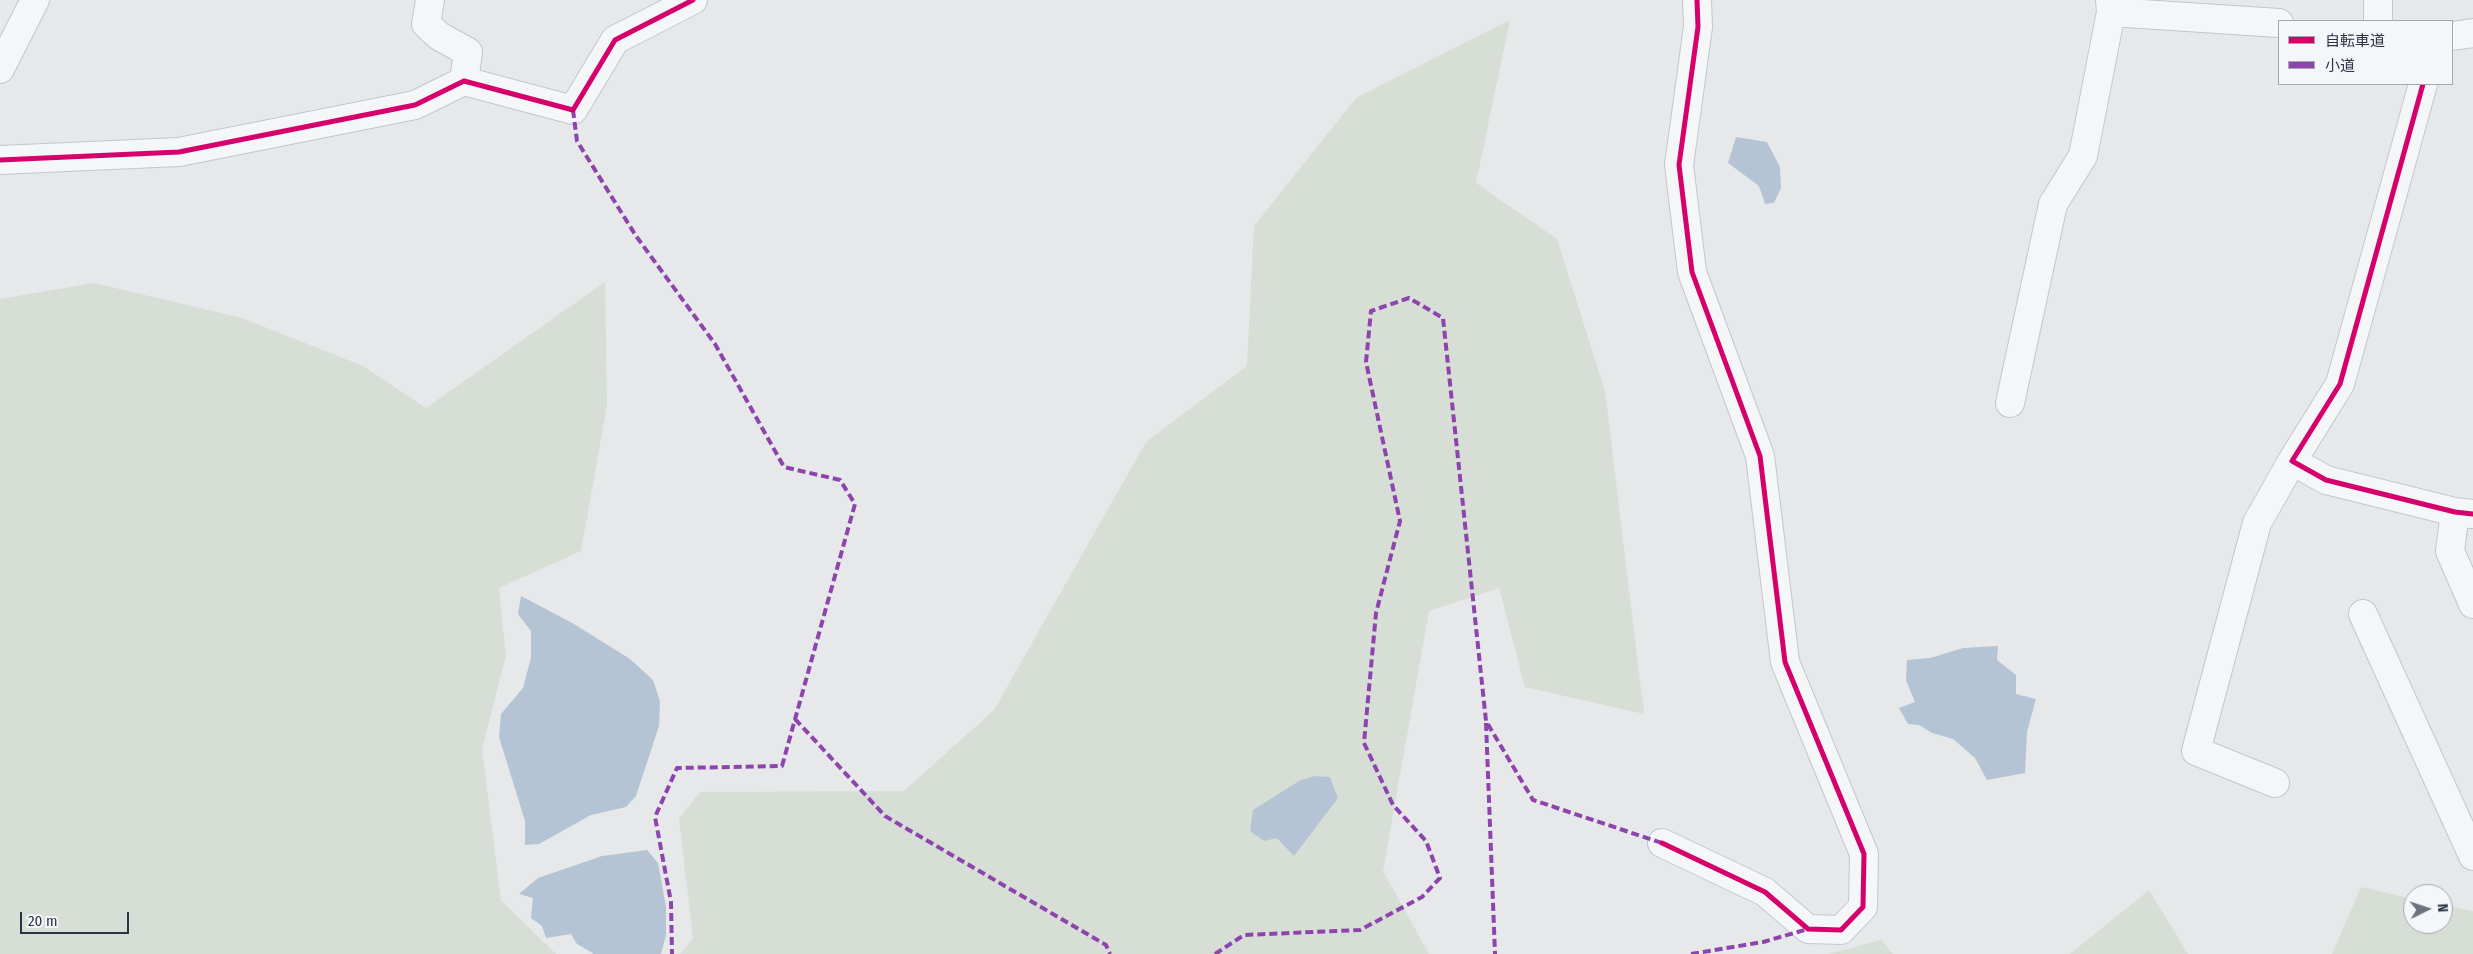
<!DOCTYPE html>
<html>
<head>
<meta charset="utf-8">
<style>
  body { margin:0 }
  #map { position:relative; width:2473px; height:954px; overflow:hidden; background:#e6e8ea; font-family:"Fira Sans Condensed","Noto Sans JP",sans-serif }
  canvas { display:block }
  .legend { position:absolute; left:2278px; top:20px; width:175px; height:65px; box-sizing:border-box; background:#f4f6f9; border:1px solid #a4a8b1; margin:0; padding:6px 9px; list-style:none; font-size:15px; color:#2b3445 }
  .legend li { display:flex; align-items:center; gap:10px; height:25px }
  .legend b { width:25px; border:1px solid #a4a8b1 }
  .north { position:absolute; left:2403px; top:884px; width:50px; height:50px; box-sizing:border-box; background:#f4f6f9; border:1px solid #a4a8b1; border-radius:50%; rotate:86deg; font-size:14px; font-weight:700; line-height:20px; text-align:center; color:#2b3445 }
  .north::after { content:''; display:block; margin:auto; width:18px; height:22px; background:#6c737f; clip-path:polygon(50% 0,100% 100%,50% 72%,0 100%) }
  .scale { position:absolute; left:20px; top:912px; width:109px; height:22px; box-sizing:border-box; border:2px solid #2b3445; border-top:0; padding-left:6px; font-size:15px; line-height:18px; white-space:nowrap; color:#2b3445; -webkit-text-stroke:4px #f4f6f9; paint-order:stroke }
</style>
</head>
<body>
<div id="map">
<canvas width="2473" height="954"></canvas>
<ul class="legend">
<li><b style="height:6px;background:#d6006c"></b>自転車道</li>
<li><b style="height:6px;background:#8e44ad"></b>小道</li>
</ul>
<div class="north">N</div>
<div class="scale">20 m</div>
</div>
<script>
const ctx = document.querySelector('canvas').getContext('2d');
ctx.lineJoin = 'round';
function paint(path, color) { ctx.fillStyle = color; ctx.fill(path, 'evenodd'); }
const poly = rows => new Path2D(rows.map(r => 'M' + r).join(''));
function stroke(path, color, width, dash) { ctx.strokeStyle = color; ctx.lineWidth = width; ctx.lineCap = dash ? 'butt' : 'round'; ctx.setLineDash(dash || []); ctx.stroke(path); }
const green = poly([
  [1510,20,1476,183,1557,239,1605,391,1644,714,1525,687,1499,588,1429,611,1383,871,1429,954,680,954,693,938,679,819,700,792,904,791,994,710,1146,442,1247,366,1254,226,1356,98],
  [605,282,607,405,581,551,499,588,506,656,482,749,501,900,556,954,0,954,0,299,94,283,242,318,363,366,426,408],
  [2361,887,2413,899,2413,924,2443,924,2443,905,2473,911,2473,954,2332,954],
  [2149,890,2188,954,2070,954],
  [1881,940,1893,954,1829,954]
]);
const water = poly([
  [1736,137,1767,142,1780,167,1781,188,1774,203,1765,204,1759,186,1728,163],
  [521,596,574,624,630,659,653,680,660,701,659,726,636,796,626,807,591,815,539,844,525,845,525,821,499,737,501,714,523,688,531,658,531,631,518,614],
  [1998,646,1997,660,2016,675,2016,694,2036,699,2027,732,2025,773,1987,780,1975,758,1953,739,1932,733,1919,725,1908,724,1899,708,1915,702,1906,680,1907,660,1930,658,1963,648],
  [1314,776,1330,777,1338,798,1294,856,1277,838,1264,841,1250,831,1253,810,1299,781],
  [647,850,658,863,666,907,666,935,661,954,594,954,577,944,571,934,546,938,542,926,531,918,533,898,519,894,538,878,602,856]
]);
const minor = poly([
  [430,0,426,24,439,36,468,52,464,81],
  [2378,0,2378,21],
  [2111,12,2279,23],
  [2452,36,2473,33],
  [0,69,35,0],
  [2423,84,2340,384,2292,461,2326,480,2455,512,2473,514],
  [0,160,179,152,415,105,464,81,573,110,615,40,693,0],
  [2010,403,2053,204,2083,156,2111,12,2110,0],
  [2455,512,2450,551,2473,604],
  [2363,614,2473,856],
  [2275,783,2196,751,2257,523,2292,461],
  [1662,843,1765,892,1808,929,1841,930,1863,907,1864,854,1785,662,1760,456,1692,272,1679,165,1698,27,1697,0]
]);
const quiet = poly([
  [573,110,577,141,636,236,715,344,784,467,840,480,855,504,782,766,677,768,655,817,671,902,672,954],
  [795,719,885,816,1106,945,1110,954],
  [1486,723,1495,954],
  [1215,954,1244,935,1360,930,1422,897,1440,878,1426,841,1393,805,1364,743,1376,613,1400,521,1366,362,1371,311,1409,298,1443,318,1486,721,1533,800,1662,843],
  [1691,954,1763,942,1808,929]
]);
const cycleway = poly([
  [2423,84,2340,384,2292,461,2326,480,2455,512,2473,514],
  [0,160,179,152,415,105,464,81,573,110,615,40,693,0],
  [1662,843,1765,892,1808,929,1841,930,1863,907,1864,854,1785,662,1760,456,1692,272,1679,165,1698,27,1697,0]
]);
paint(green, '#d6ded6');
paint(water, '#b4c4d5');
stroke(minor, '#c4c6c8', 30);
stroke(minor, '#f5f6f7', 28);
stroke(quiet, '#8e44ad', 4, [8, 4]);
stroke(cycleway, '#d6006c', 5);
</script>
</body>
</html>
